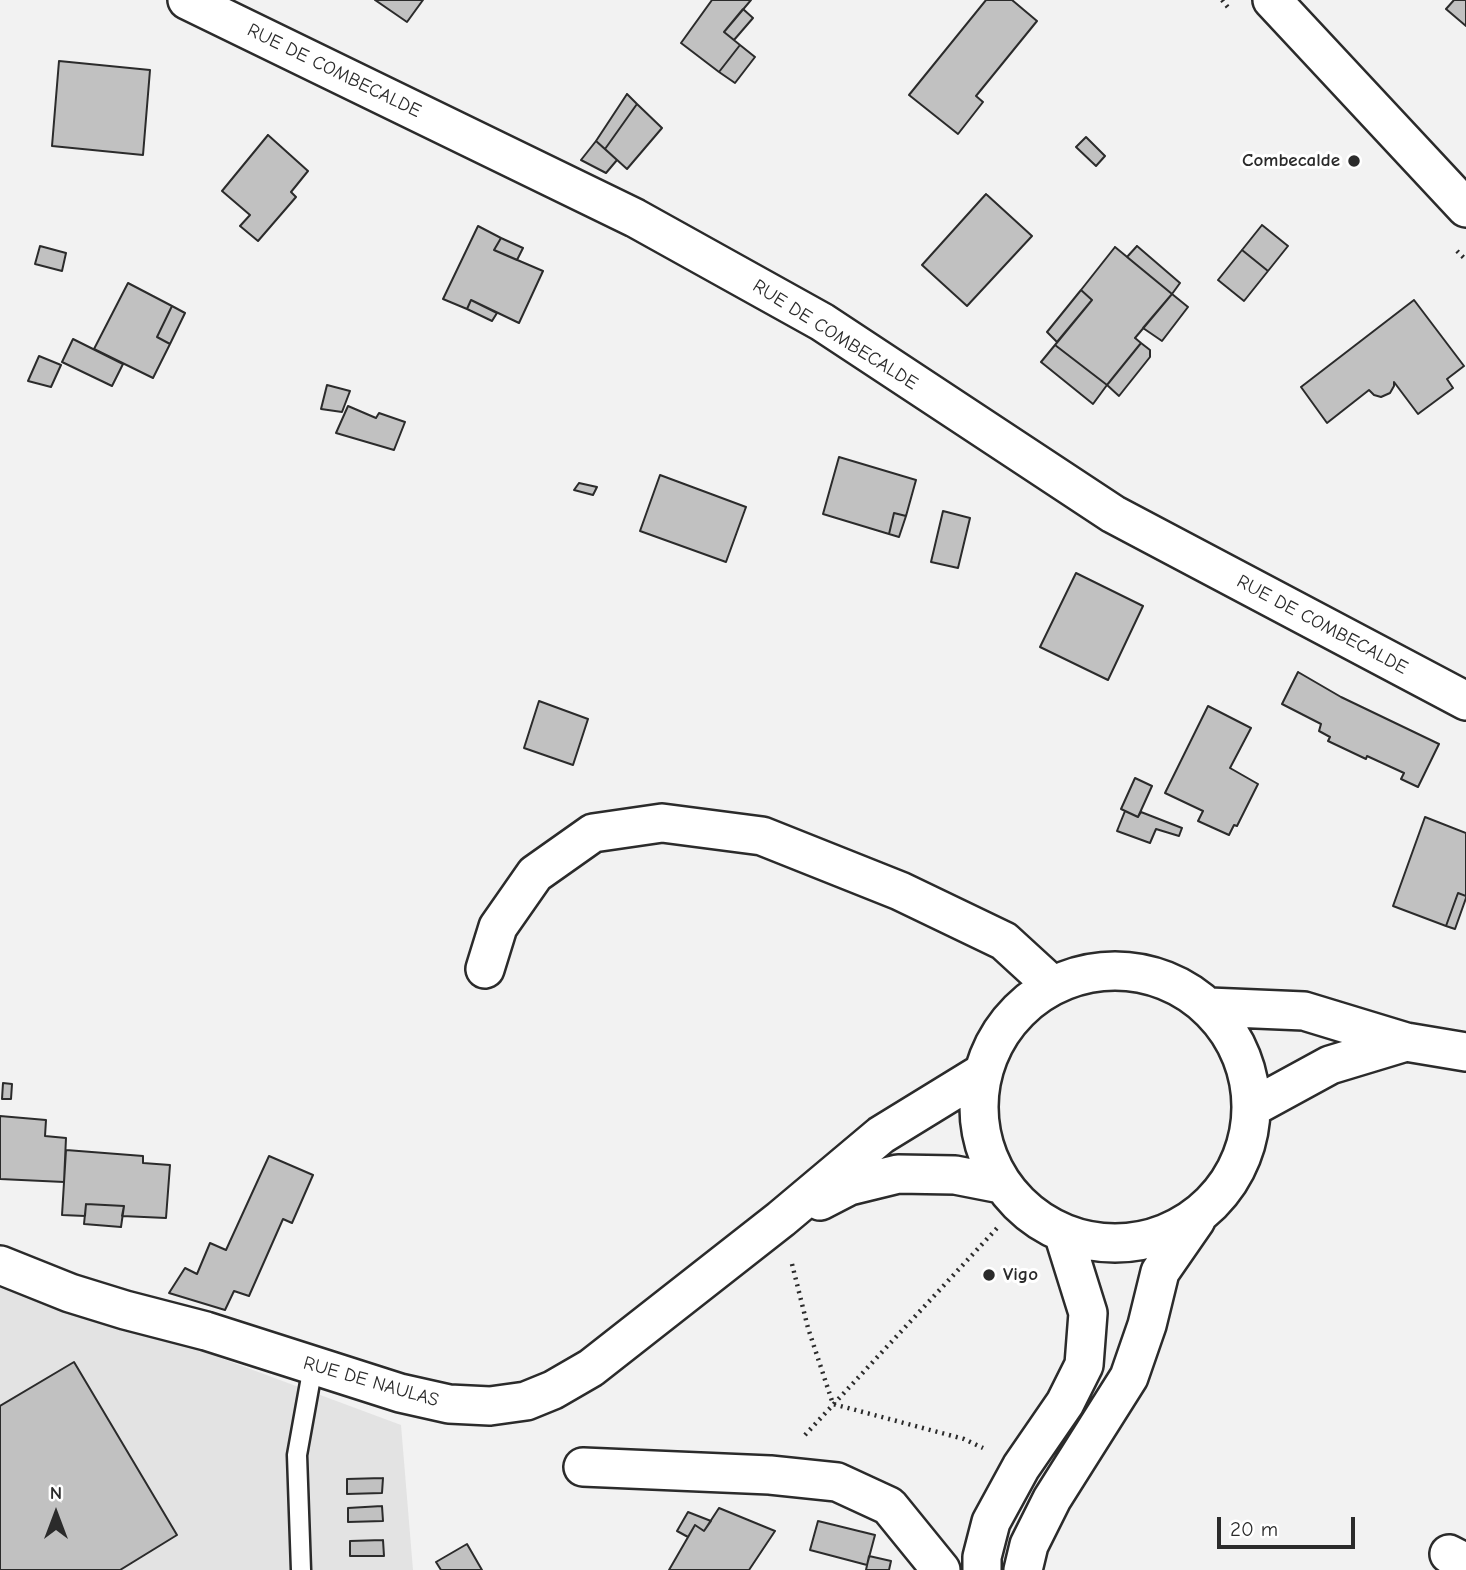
<!DOCTYPE html>
<html>
<head>
<meta charset="utf-8">
<style>
  body { margin:0 }
  #map { position:relative; width:1466px; height:1570px; overflow:hidden; background:#f2f2f2; font-family:"Comic Neue",sans-serif }
  canvas { display:block }
  .north { position:absolute; left:21px; top:1479px; width:70px; height:70px; -webkit-text-stroke:5px #fff; paint-order:stroke; rotate:0deg; font-size:19px; font-weight:700; line-height:28px; text-align:center; color:#2b2b2b }
  .north::after { content:''; display:block; margin:auto; width:24px; height:32px; background:#2b2b2b; clip-path:polygon(50% 0,100% 100%,50% 72%,0 100%) }
  .scale { position:absolute; left:1217px; top:1517px; width:138px; height:32px; box-sizing:border-box; border:4px solid #2b2b2b; border-top:0; padding-left:9px; font-size:21px; line-height:24px; white-space:nowrap; color:#2b2b2b; -webkit-text-stroke:5px #fff; paint-order:stroke }
</style>
</head>
<body>
<div id="map">
<canvas width="1466" height="1570"></canvas>
<div class="north">N</div>
<div class="scale">20 m</div>
</div>
<script>
const ctx = document.querySelector('canvas').getContext('2d');
ctx.lineJoin = 'round';
function paint(path, color) { ctx.fillStyle = color; ctx.fill(path, 'evenodd'); }
const poly = rows => new Path2D(rows.map(r => 'M' + r).join(''));
function stroke(path, color, width, dash) { ctx.strokeStyle = color; ctx.lineWidth = width; ctx.lineCap = dash ? 'butt' : 'round'; ctx.setLineDash(dash || []); ctx.stroke(path); }
function label(font, color, halo, rows, align = 'center') {
  ctx.font = font + ' "Comic Neue",sans-serif'; ctx.lineWidth = 6; ctx.setLineDash([]); ctx.textBaseline = 'middle'; ctx.strokeStyle = halo; ctx.fillStyle = color; for (const [text, x, y, turn = 0] of rows) {
    ctx.save(); ctx.translate(x, y); ctx.rotate((+turn || 0) * Math.PI / 180); ctx.textAlign = isNaN(turn) ? turn : align; if (halo) ctx.strokeText(text, 0, 0); ctx.fillText(text, 0, 0); ctx.restore();
  }
}
const built = poly([
  [0,1276,401,1425,413,1570,0,1570]
]);
const building = poly([
  [375,0,423,0,407,22,375,0],
  [712,0,751,0,724,32,740,45,719,72,681,43,712,0],
  [986,0,1012,0,1037,21,976,96,983,102,958,134,909,95,986,0],
  [1454,0,1466,0,1466,26,1446,9,1454,0],
  [743,9,753,18,734,40,724,32,743,9],
  [740,45,755,57,735,83,719,72,740,45],
  [59,61,150,70,143,155,52,146,59,61],
  [627,94,637,104,605,149,596,141,627,94],
  [637,104,662,128,627,169,605,149,637,104],
  [268,135,308,171,291,192,296,197,258,241,240,226,250,215,222,191,268,135],
  [1086,137,1105,156,1096,166,1076,147,1086,137],
  [596,141,617,160,606,173,581,160,596,141],
  [986,194,1032,236,967,306,922,265,986,194],
  [1262,225,1288,246,1268,271,1242,250,1262,225],
  [478,226,501,238,494,250,543,271,519,323,471,300,467,309,443,299,478,226],
  [501,238,523,248,517,260,494,250,501,238],
  [40,246,66,253,62,271,35,264,40,246],
  [1137,246,1180,283,1172,294,1127,257,1137,246],
  [1115,247,1172,294,1135,338,1141,343,1107,385,1055,345,1092,300,1081,290,1115,247],
  [1242,250,1268,271,1244,301,1218,280,1242,250],
  [128,283,172,306,157,337,170,344,153,378,94,349,128,283],
  [1081,290,1092,300,1057,342,1047,332,1081,290],
  [1172,294,1188,307,1162,341,1143,328,1172,294],
  [471,300,497,313,492,321,467,309,471,300],
  [1414,300,1464,366,1447,379,1453,388,1418,414,1394,382,1394,386,1390,393,1381,397,1374,395,1369,390,1327,423,1301,387,1414,300],
  [172,306,185,313,170,344,157,337,172,306],
  [73,339,123,364,112,386,62,362,73,339],
  [1141,343,1150,350,1150,357,1119,396,1107,385,1141,343],
  [1055,345,1107,385,1093,404,1041,362,1055,345],
  [39,356,61,365,51,387,28,381,39,356],
  [327,385,350,391,342,412,321,409,327,385],
  [348,406,376,418,379,413,405,422,394,450,336,433,348,406],
  [839,457,916,480,906,516,894,513,889,534,823,514,839,457],
  [660,475,746,507,726,562,640,531,660,475],
  [579,483,597,487,593,495,574,490,579,483],
  [943,511,970,518,958,568,931,562,943,511],
  [894,513,906,516,899,537,889,534,894,513],
  [1076,573,1143,606,1108,680,1040,647,1076,573],
  [1298,672,1341,697,1439,744,1418,787,1401,779,1404,773,1367,756,1366,759,1328,741,1330,737,1319,731,1321,724,1282,704,1298,672],
  [539,701,588,719,573,765,524,748,539,701],
  [1208,706,1251,728,1230,768,1258,784,1237,826,1234,825,1229,835,1198,821,1203,811,1165,793,1208,706],
  [1135,778,1152,786,1138,817,1121,809,1135,778],
  [1125,811,1138,817,1141,812,1182,828,1179,836,1156,829,1150,843,1117,831,1125,811],
  [1425,817,1466,833,1466,896,1458,893,1446,926,1393,906,1425,817],
  [1458,893,1466,896,1466,898,1455,929,1446,926,1458,893],
  [3,1083,12,1084,11,1099,2,1099,3,1083],
  [0,1116,46,1120,45,1136,66,1138,64,1182,0,1179,0,1116],
  [66,1150,143,1156,143,1163,170,1165,166,1218,122,1216,124,1206,86,1204,85,1216,62,1215,66,1150],
  [269,1156,313,1175,292,1223,283,1219,249,1296,234,1291,225,1310,169,1293,185,1268,197,1274,210,1243,226,1250,269,1156],
  [86,1204,124,1206,121,1227,84,1224,86,1204],
  [74,1362,177,1535,120,1570,0,1570,0,1406,74,1362],
  [383,1478,382,1493,347,1494,347,1479,383,1478],
  [382,1506,383,1521,348,1522,348,1508,382,1506],
  [719,1508,775,1531,749,1570,669,1570,695,1525,704,1531,719,1508],
  [688,1512,711,1521,704,1531,695,1525,688,1537,677,1531,688,1512],
  [818,1521,875,1535,867,1565,810,1550,818,1521],
  [383,1540,384,1556,350,1556,350,1541,383,1540],
  [467,1544,482,1570,441,1570,436,1562,467,1544],
  [869,1556,891,1561,889,1570,866,1570,869,1556]
]);
const path = poly([
  [1222,0,1230,10],
  [1457,251,1466,260],
  [792,1264,808,1328,833,1404,964,1439,983,1448],
  [805,1435,999,1226]
]);
const lane = poly([
  [301,1570,297,1455,313,1366]
]);
const street = poly([
  [187,0,635,218,822,322,1113,514,1466,701],
  [1272,0,1466,208],
  [485,969,498,927,535,874,593,833,662,823,762,836,900,891,1004,941,1052,985],
  '979 1107a136 136 0 1 1 272 0a136 136 0 1 1-272 0Z',
  [1209,1007,1304,1011,1406,1042,1466,1052],
  [1253,1107,1330,1065,1406,1042],
  [820,1201,849,1186,898,1174,955,1175,1001,1184],
  [0,1265,70,1293,125,1310,206,1331,400,1393,449,1404,490,1406,526,1401,553,1390,591,1368,781,1219,881,1135,982,1073],
  [583,1467,770,1475,837,1482,889,1506,941,1570],
  [1449,1554,1466,1563],
  [982,1570,982,1557,991,1522,1021,1467,1065,1403,1084,1365,1088,1313,1063,1233],
  [1023,1570,1029,1545,1052,1499,1129,1377,1147,1325,1160,1272,1196,1220]
]);
const markers = [
  [1354,161,7,"#2b2b2b"],
  [989,1275,7,"#2b2b2b"]
];
const streetNames = [
  ["RUE DE COMBECALDE",334,71,26],
  ["RUE DE COMBECALDE",835,335,32],
  ["RUE DE COMBECALDE",1322,625,28],
  ["RUE DE NAULAS",371,1382,16]
];
const poiNames = [
  ["Combecalde",1340,161],
  ["Vigo",1003,1275,"left"]
];
paint(built, '#e3e3e3');
paint(building, '#c1c1c1');
stroke(building, '#2b2b2b', 2);
stroke(lane, '#2b2b2b', 23);
stroke(street, '#2b2b2b', 42);
stroke(path, '#2b2b2b', 4.5, [2, 5]);
stroke(lane, '#fff', 18);
stroke(street, '#fff', 37);
for (const [x, y, r, color] of markers) { const dot = new Path2D(); dot.arc(x, y, r, 0, 2 * Math.PI); ctx.fillStyle = color; ctx.fill(dot); stroke(dot, '#fff', 2.5); }
label('19px', '#2b2b2b', '#fff', streetNames);
label('bold 19px', '#2b2b2b', '#fff', poiNames, 'right');
</script>
</body>
</html>
